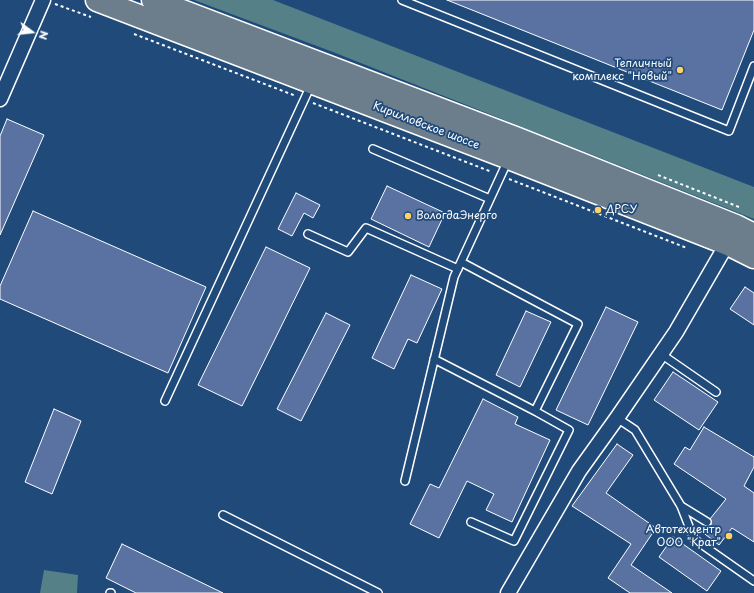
<!DOCTYPE html>
<html>
<head>
<meta charset="utf-8">
<style>
  body { margin:0 }
  #map { position:relative; width:754px; height:593px; overflow:hidden; background:#1f4a7a; font-family:"Playpen Sans",sans-serif }
  canvas { display:block }
  .north { position:absolute; left:12px; top:12px; width:40px; height:40px; -webkit-text-stroke:3px #1f4a7a; paint-order:stroke; rotate:105deg; font-size:11px; font-weight:700; line-height:16px; text-align:center; color:#fff }
  .north::after { content:''; display:block; margin:auto; width:14px; height:18px; background:#fff; clip-path:polygon(50% 0,100% 100%,50% 72%,0 100%) }
</style>
</head>
<body>
<div id="map">
<canvas width="754" height="593"></canvas>
<div class="north">N</div>
</div>
<script>
const ctx = document.querySelector('canvas').getContext('2d');
ctx.lineJoin = 'round';
function paint(path, color) { ctx.fillStyle = color; ctx.fill(path, 'evenodd'); }
const poly = rows => new Path2D(rows.map(r => 'M' + r).join(''));
function stroke(path, color, width, dash) { ctx.strokeStyle = color; ctx.lineWidth = width; ctx.lineCap = dash ? 'butt' : 'round'; ctx.setLineDash(dash || []); ctx.stroke(path); }
function label(font, color, halo, rows, align = 'center') {
  ctx.font = font + ' "Playpen Sans",sans-serif'; ctx.lineWidth = 3.5; ctx.setLineDash([]); ctx.textBaseline = 'middle'; ctx.strokeStyle = halo; ctx.fillStyle = color; for (const [text, x, y, turn = 0] of rows) {
    ctx.save(); ctx.translate(x, y); ctx.rotate((+turn || 0) * Math.PI / 180); ctx.textAlign = isNaN(turn) ? turn : align; if (halo) ctx.strokeText(text, 0, 0); ctx.fillText(text, 0, 0); ctx.restore();
  }
}
const green = poly([
  [194,0,273,0,754,187,754,219,333,52],
  [44,570,78,575,77,593,40,593]
]);
const building = poly([
  [447,0,754,0,754,30,722,110,447,0],
  [7,119,44,135,0,235,0,136,7,119],
  [387,186,445,213,429,247,371,219,387,186],
  [296,193,320,205,313,218,304,213,292,236,278,229,296,193],
  [33,211,206,287,168,373,0,299,0,286,33,211],
  [266,247,310,268,242,406,198,385,266,247],
  [411,275,442,289,417,343,408,339,394,369,372,358,411,275],
  [745,287,754,293,754,325,730,309,745,287],
  [606,307,638,322,588,425,556,410,606,307],
  [526,311,551,322,520,387,496,375,526,311],
  [326,313,350,325,301,421,277,409,326,313],
  [673,372,718,402,699,430,654,400,673,372],
  [483,399,518,417,515,424,550,440,512,522,486,510,494,494,467,481,439,538,410,524,430,484,439,488,483,399],
  [54,409,81,421,52,494,25,482,54,409],
  [704,427,754,457,754,467,744,486,754,493,754,542,732,528,719,545,701,531,704,526,711,525,710,519,726,499,674,464,685,447,690,450,704,427],
  [617,444,633,455,606,493,656,528,631,565,672,593,630,593,608,578,631,544,572,506,617,444],
  [673,537,721,571,707,591,659,557,673,537],
  [122,544,223,593,136,593,106,578,122,544]
]);
const path = poly([
  [55,4,91,17],
  [134,34,296,96],
  [313,103,492,172],
  [658,175,739,207],
  [509,179,687,248]
]);
const lane = poly([
  [402,0,729,131,754,66],
  [373,149,490,199],
  [308,234,348,252,366,228,458,269],
  [661,354,716,392],
  [434,359,535,411,578,324,461,262],
  [165,401,311,85],
  [617,418,635,430,681,506,694,539,754,581],
  [405,481,454,277,508,160],
  [681,506,707,522],
  [223,515,378,593],
  [471,522,514,541,569,430,535,411],
  [110,593,111,593]
]);
const street = poly([
  [0,99,43,0],
  [508,593,579,471,617,418,676,332,731,237]
]);
const primary = poly([
  [97,0,509,158,728,244,754,257],
  [153,0,518,139,736,226,754,235]
]);
const markers = [
  [680,70,4,"#ffd166"],
  [598,210,4,"#ffd166"],
  [408,216,4,"#ffd166"],
  [729,536,4,"#ffd166"]
];
const poiNames = [
  ["Тепличный",672,64],
  ["комплекс \"Новый\"",672,77],
  ["ДРСУ",606,210,"left"],
  ["ВологдаЭнерго",416,216,"left"],
  ["Автотехцентр",721,530],
  ["ООО \"Крат\"",721,543]
];
const streetNames = [
  ["Кирилловское шоссе",426,126,21]
];
paint(green, '#558087');
paint(building, '#5972a2');
stroke(building, '#fff', 1);
stroke(lane, '#fff', 10);
stroke(street, '#fff', 17);
stroke(primary, '#fff', 25);
stroke(path, '#fff', 2, [3, 3]);
stroke(lane, '#1f4a7a', 7);
stroke(street, '#1f4a7a', 14);
stroke(primary, '#6c7d8c', 22);
for (const [x, y, r, color] of markers) { const dot = new Path2D(); dot.arc(x, y, r, 0, 2 * Math.PI); ctx.fillStyle = color; ctx.fill(dot); stroke(dot, '#1f4a7a', 1.5); }
label('11px', '#fff', '#1f4a7a', poiNames, 'right');
label('11px', '#fff', '#1f4a7a', streetNames);
</script>
</body>
</html>
